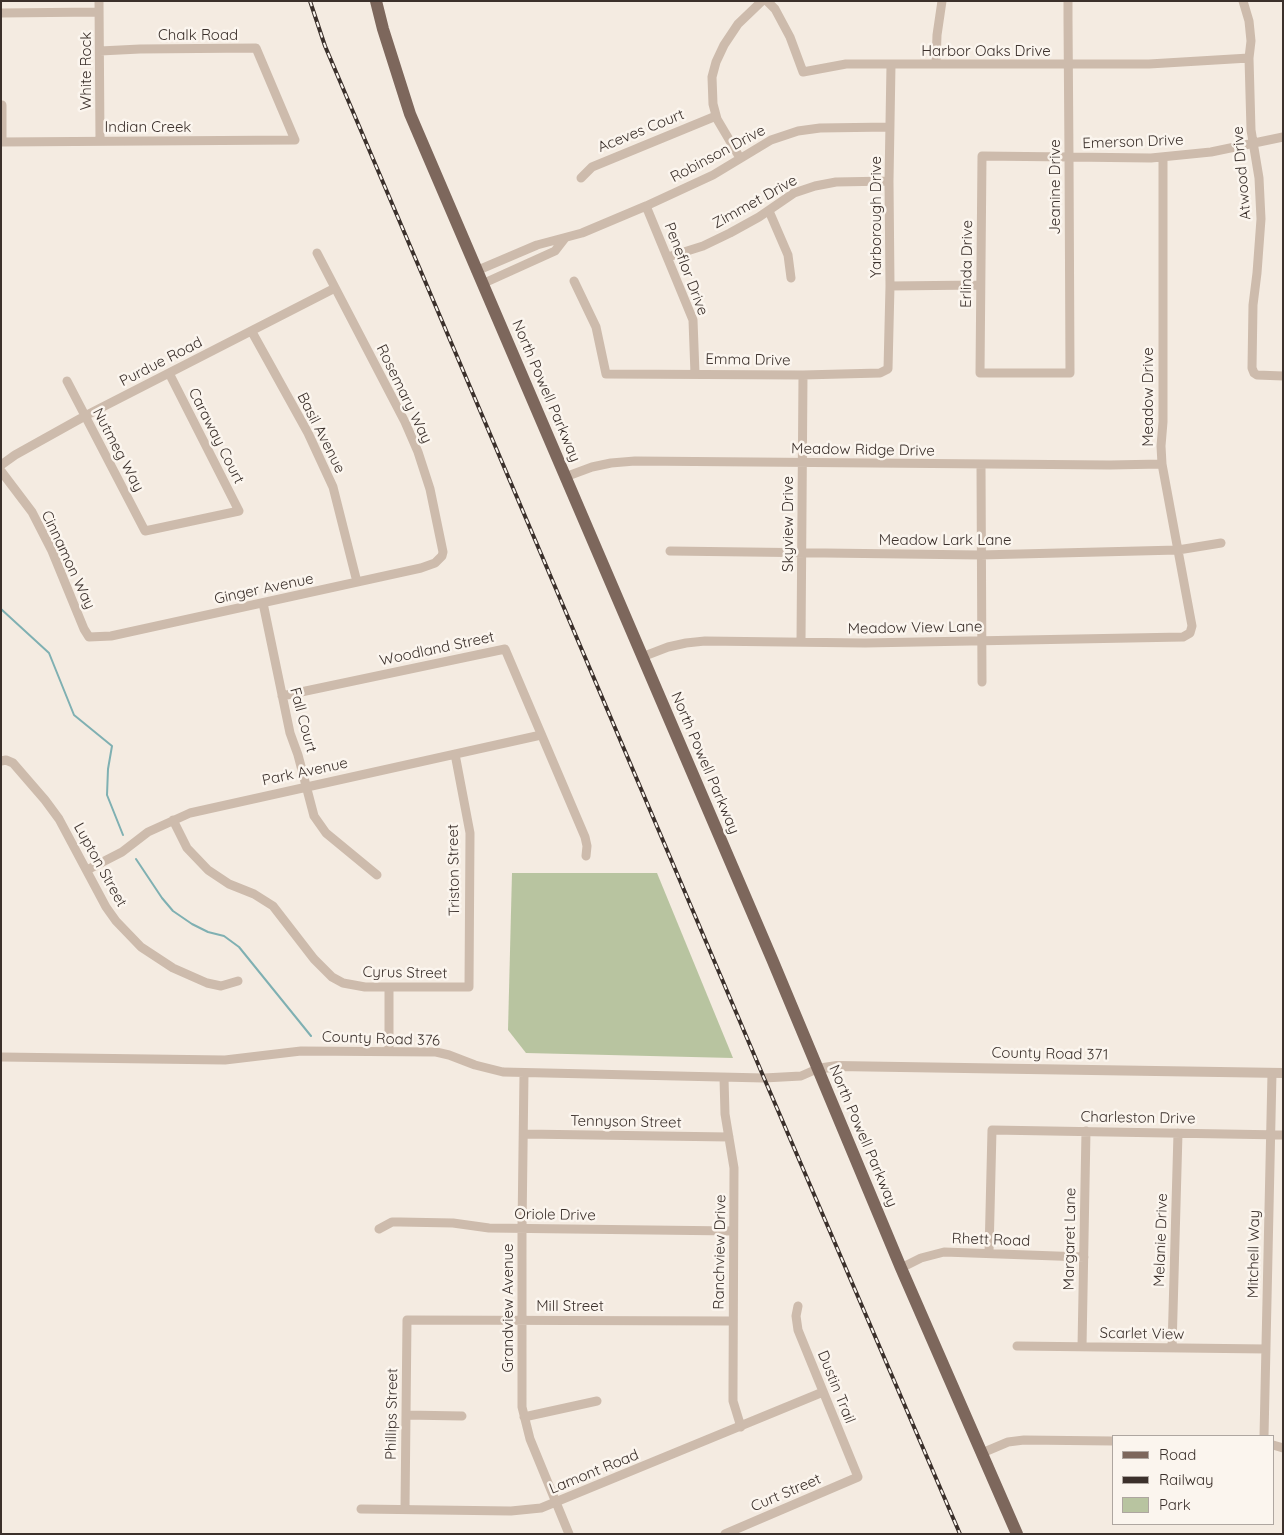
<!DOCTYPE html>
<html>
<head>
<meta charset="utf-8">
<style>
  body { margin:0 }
  #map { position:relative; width:1284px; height:1535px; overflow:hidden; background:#f4ebe1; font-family:Quicksand,sans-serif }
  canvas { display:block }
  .frame { position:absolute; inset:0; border:2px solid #3b302b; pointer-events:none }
  .legend { position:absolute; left:1112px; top:1435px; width:162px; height:90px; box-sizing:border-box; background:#fbf5ee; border:1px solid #aea6a0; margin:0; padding:6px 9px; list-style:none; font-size:15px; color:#3b302b }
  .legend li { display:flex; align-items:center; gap:10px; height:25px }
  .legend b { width:25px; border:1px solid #aea6a0 }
</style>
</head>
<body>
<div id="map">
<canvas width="1284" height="1535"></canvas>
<div class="frame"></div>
<ul class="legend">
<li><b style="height:6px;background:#7d675c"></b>Road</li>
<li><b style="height:6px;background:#3b302b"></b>Railway</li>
<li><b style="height:14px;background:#b8c4a0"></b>Park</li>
</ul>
</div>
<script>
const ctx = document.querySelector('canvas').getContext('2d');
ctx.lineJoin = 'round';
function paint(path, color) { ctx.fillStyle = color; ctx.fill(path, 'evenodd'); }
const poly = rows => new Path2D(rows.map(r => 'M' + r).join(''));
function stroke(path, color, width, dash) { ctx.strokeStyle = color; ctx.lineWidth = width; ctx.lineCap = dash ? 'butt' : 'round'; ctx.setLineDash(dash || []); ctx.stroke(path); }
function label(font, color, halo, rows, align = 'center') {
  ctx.font = font + ' Quicksand,sans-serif'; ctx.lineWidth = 5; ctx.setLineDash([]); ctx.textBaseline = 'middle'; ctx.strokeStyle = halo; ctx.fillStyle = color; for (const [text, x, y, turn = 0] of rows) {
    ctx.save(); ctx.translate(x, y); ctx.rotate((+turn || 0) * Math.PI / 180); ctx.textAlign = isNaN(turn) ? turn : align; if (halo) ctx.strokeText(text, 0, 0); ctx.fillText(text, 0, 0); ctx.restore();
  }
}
const green = poly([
  [512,873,657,873,733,1058,526,1053,508,1030]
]);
const stream = poly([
  [1,609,49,653,74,715,112,746,108,769,107,795,123,835],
  [136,859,162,898,173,911,192,924,208,932,224,936,239,947,311,1036]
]);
const minor = poly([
  [99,1,100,141],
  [767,1,775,9,790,37,803,72,846,64,1149,64,1249,58],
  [1068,1,1068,19,1069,157,1070,373,980,373,982,156,1069,157,1151,158,1211,152,1283,137],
  [1243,1,1249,21,1251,41,1249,58,1251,130,1259,178,1261,219,1257,273,1253,305,1252,368,1254,373,1257,375,1283,376],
  [1,13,99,12],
  [936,64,937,35,942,1],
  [2,105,2,142],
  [1,142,295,140,256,48,140,49,100,51],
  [740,158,717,119,713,104,712,77,716,62,724,45,738,24,762,1],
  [581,178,592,167,716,116],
  [646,206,693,320,695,374],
  [769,211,788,255,791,278],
  [668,257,703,246,730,233,759,217,794,193,815,186,836,182,889,181],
  [476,271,537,245,582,233,646,206,713,175,771,140,798,131,820,128,890,127],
  [574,281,596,327,606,374,803,375,880,373,888,369,890,286,889,181,891,65],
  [482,284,555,251,565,238],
  [890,286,980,285],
  [252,332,308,433,333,487,357,582],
  [67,381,145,531,239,511,169,373],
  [1,465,15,455,85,416,335,288],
  [981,465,982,682],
  [1,471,32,512,52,551,84,629,89,637,111,636,421,568,435,563,442,556,443,552,430,489,418,452,405,422,317,253],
  [565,477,592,467,611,463,635,461,1110,465,1162,464],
  [670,551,980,555,1178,550,1221,543],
  [263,603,290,733,298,755,314,816,326,833,377,875],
  [801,642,803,375],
  [642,657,668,647,686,643,705,641,865,643,1183,637,1190,633,1192,626,1162,464,1161,446,1163,422,1163,157],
  [282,696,505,649,585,837,587,846,586,856],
  [1,761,6,760,13,763,45,800,59,819,106,907,116,921,141,947,173,968,207,983,221,986,238,981],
  [173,820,187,848,208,870,229,884,254,894,273,906,314,959,332,977,343,983,365,987,469,987,470,833,455,754],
  [87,870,122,852,148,832,190,813,541,735],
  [389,1051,389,988],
  [1,1057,225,1060,301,1051,436,1052,449,1055,475,1065,503,1072,764,1078,801,1076,817,1069],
  [524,1073,522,1228,522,1407,530,1439,569,1534],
  [724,1078,725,1114,734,1168,733,1390,733,1401,741,1427],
  [524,1134,729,1137],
  [379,1229,392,1222,400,1222,453,1223,489,1228,733,1231],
  [989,1253,992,1130,1283,1135],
  [901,1268,921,1258,944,1252,1084,1257],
  [1017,1346,1266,1349],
  [1082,1347,1086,1131],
  [1172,1348,1178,1133],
  [406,1415,462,1416],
  [524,1417,597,1401],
  [1264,1436,1272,1073],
  [1273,1445,1283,1448],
  [982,1453,1008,1442,1024,1440,1113,1441],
  [361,1509,511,1511,541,1508,823,1392],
  [405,1509,407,1320,732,1321],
  [725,1534,858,1477,798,1330,796,1316,798,1306]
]);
const tertiary = poly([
  [817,1069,837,1066,1283,1073]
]);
const primary = poly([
  [376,1,383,29,410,114,772,959,901,1268,1017,1534]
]);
const rail = poly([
  [310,1,325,46,764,1078,960,1534]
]);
const streetNames = [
  ["Chalk Road",198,35],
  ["Harbor Oaks Drive",986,51],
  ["White Rock",86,71,-90],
  ["Indian Creek",148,127],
  ["Aceves Court",641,131,-22],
  ["Emerson Drive",1133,142,-2],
  ["Robinson Drive",718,154,-28],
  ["Atwood Drive",1242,173,-95],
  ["Jeanine Drive",1055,187,-90],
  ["Zimmet Drive",755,202,-29],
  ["Yarborough Drive",876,217,-90],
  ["Erlinda Drive",967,264,-89],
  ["Peneflor Drive",686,269,69],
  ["Emma Drive",748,360,1],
  ["Purdue Road",161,362,-27],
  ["North Powell Parkway",546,391,67],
  ["Rosemary Way",404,394,64],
  ["Meadow Drive",1148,397,-90],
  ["Basil Avenue",321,433,63],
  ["Caraway Court",216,436,63],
  ["Nutmeg Way",118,450,62],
  ["Meadow Ridge Drive",863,450,1],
  ["Skyview Drive",788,524,-90],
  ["Meadow Lark Lane",945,540],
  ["Cinnamon Way",68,560,65],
  ["Ginger Avenue",264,589,-12],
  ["Meadow View Lane",915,628,-1],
  ["Woodland Street",437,649,-12],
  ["Fall Court",303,720,75],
  ["North Powell Parkway",705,763,67],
  ["Park Avenue",305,772,-12],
  ["Lupton Street",100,865,61],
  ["Triston Street",454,870,-91],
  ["Cyrus Street",405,973,1],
  ["County Road 376",381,1039,2],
  ["County Road 371",1050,1054,1],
  ["Charleston Drive",1138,1118,1],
  ["Tennyson Street",626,1122,1],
  ["North Powell Parkway",863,1136,67],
  ["Oriole Drive",555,1215,1],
  ["Margaret Lane",1070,1239,-89],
  ["Rhett Road",991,1240,2],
  ["Melanie Drive",1161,1240,-88],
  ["Ranchview Drive",720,1252,-89],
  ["Mitchell Way",1254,1254,-89],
  ["Mill Street",570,1306],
  ["Grandview Avenue",508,1308,-90],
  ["Scarlet View",1142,1334,1],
  ["Dustin Trail",836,1387,68],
  ["Phillips Street",392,1414,-89],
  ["Lamont Road",594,1472,-22],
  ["Curt Street",786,1493,-23]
];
paint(green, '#b8c4a0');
stroke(stream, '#7fb0b2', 2);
stroke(minor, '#cdbbac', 9);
stroke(tertiary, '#cdbbac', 10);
stroke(primary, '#7d675c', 12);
stroke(rail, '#3b302b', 4);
stroke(rail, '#fbf5ee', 2, [5.5]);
label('15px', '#3b302b', '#fbf5ee', streetNames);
</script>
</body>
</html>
